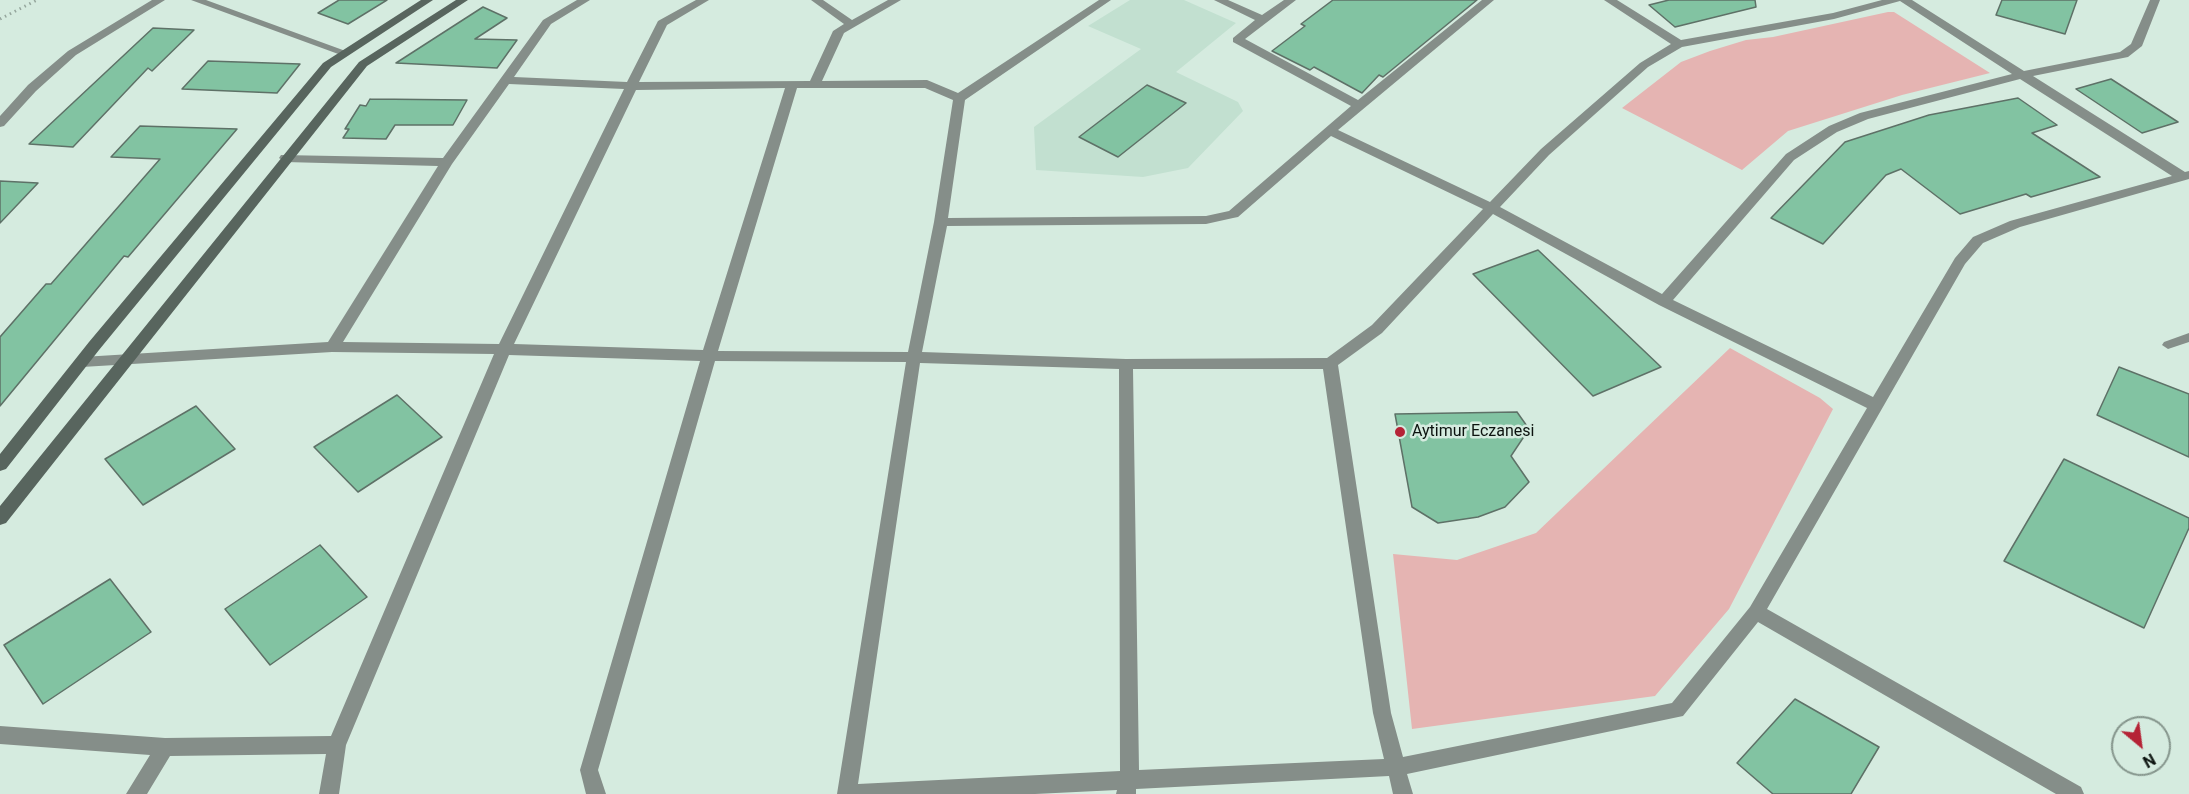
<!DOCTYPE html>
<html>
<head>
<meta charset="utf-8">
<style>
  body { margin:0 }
  #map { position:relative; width:2189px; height:794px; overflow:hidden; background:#d5ebdf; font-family:Roboto,sans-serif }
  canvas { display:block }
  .north { position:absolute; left:2111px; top:716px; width:60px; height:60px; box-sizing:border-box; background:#d5ebdf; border:2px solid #85958c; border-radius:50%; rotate:151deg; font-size:16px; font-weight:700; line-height:24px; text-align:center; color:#0c130f }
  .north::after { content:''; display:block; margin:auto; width:21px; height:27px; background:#b52336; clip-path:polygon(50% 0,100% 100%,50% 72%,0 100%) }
</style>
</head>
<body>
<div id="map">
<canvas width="2189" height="794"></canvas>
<div class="north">N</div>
</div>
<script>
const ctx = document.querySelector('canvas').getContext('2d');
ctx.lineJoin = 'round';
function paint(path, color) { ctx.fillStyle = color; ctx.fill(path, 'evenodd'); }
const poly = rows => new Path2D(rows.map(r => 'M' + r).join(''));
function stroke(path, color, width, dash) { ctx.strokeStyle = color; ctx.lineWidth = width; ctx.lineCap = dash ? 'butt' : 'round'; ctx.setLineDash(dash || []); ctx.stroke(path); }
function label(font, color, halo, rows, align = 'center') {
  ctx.font = font + ' Roboto,sans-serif'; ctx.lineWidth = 5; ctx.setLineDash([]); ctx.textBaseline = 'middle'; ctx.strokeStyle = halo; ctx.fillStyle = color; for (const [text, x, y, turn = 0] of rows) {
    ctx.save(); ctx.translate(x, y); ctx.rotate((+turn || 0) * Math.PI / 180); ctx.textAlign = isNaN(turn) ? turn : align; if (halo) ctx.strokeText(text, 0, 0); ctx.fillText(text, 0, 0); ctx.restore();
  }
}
const built = poly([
  [1130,0,1184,0,1236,23,1176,72,1238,102,1243,111,1188,168,1143,177,1036,170,1034,127,1141,49,1088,26]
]);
const green = poly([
  [1888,12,1894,12,1990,73,1902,95,1788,131,1742,170,1622,108,1681,62,1710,51,1746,40,1773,37],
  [1730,348,1820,398,1833,409,1729,609,1655,696,1412,729,1393,554,1457,560,1536,533]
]);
const building = poly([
  [339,0,387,0,348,24,318,13,339,0],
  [1333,0,1477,0,1383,77,1379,75,1362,93,1314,67,1310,70,1272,51,1305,26,1301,24,1333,0],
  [1669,0,1755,0,1756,7,1675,27,1649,5,1669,0],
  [2002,0,2077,0,2065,34,1996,15,2002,0],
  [483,7,507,18,475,39,517,40,497,68,396,63,483,7],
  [153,28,194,30,152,71,148,68,73,147,29,144,153,28],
  [208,61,300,64,277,93,182,89,208,61],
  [2111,79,2178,122,2142,133,2076,89,2111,79],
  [1147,85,1186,103,1118,157,1079,137,1147,85],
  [2018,98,2057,125,2032,133,2100,177,2031,197,2026,194,1960,214,1901,169,1886,175,1823,244,1771,218,1845,142,1929,115,2018,98],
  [370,99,467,100,453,125,395,125,386,139,343,138,349,129,345,129,360,105,366,106,370,99],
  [140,126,237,129,128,257,124,256,0,406,0,337,46,284,51,284,160,159,111,157,140,126],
  [0,181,38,183,0,223,0,181],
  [1538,250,1661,367,1593,396,1473,274,1538,250],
  [2119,367,2189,394,2189,457,2097,415,2119,367],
  [397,395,442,437,358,492,314,447,397,395],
  [196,406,235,449,143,505,105,459,196,406],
  [1517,412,1529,429,1511,456,1529,482,1505,507,1478,517,1438,523,1412,507,1395,414,1517,412],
  [2064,459,2189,518,2189,528,2144,628,2004,561,2064,459],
  [320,545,367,597,270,665,225,609,320,545],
  [110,579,151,632,43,704,4,645,110,579],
  [1795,699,1879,747,1851,794,1773,794,1737,763,1795,699]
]);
const path = poly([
  [0,19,37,0]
]);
const service = poly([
  [2189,333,2189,342,2168,349,2162,345,2164,342,2189,333]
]);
const minor = poly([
  [152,0,165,0,76,55,36,91,4,126,0,127,0,116,28,85,68,51,152,0],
  [191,0,206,0,351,53,345,56,341,55,191,0],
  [577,0,590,0,551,24,514,77,627,82,658,21,696,0,709,0,667,25,639,82,810,81,833,31,844,24,811,0,823,0,852,20,888,0,901,0,844,33,822,81,927,80,958,93,1099,0,1111,0,965,100,948,218,1206,216,1229,211,1351,106,1233,42,1233,38,1255,20,1214,0,1228,0,1262,15,1284,0,1296,0,1245,39,1358,100,1482,0,1494,0,1338,130,1490,202,1541,149,1640,63,1671,44,1604,0,1617,0,1681,40,1833,13,1882,0,1912,0,2024,71,2120,52,2131,44,2150,0,2160,0,2142,46,2128,57,2033,76,2185,172,2189,171,2189,179,2020,227,1983,243,1965,264,1767,609,2081,787,2084,794,2056,794,1758,622,1683,716,1407,774,1413,794,1393,794,1389,776,1136,789,1136,794,1116,794,1117,790,1035,794,837,794,906,362,715,361,598,770,606,794,586,794,580,770,700,361,509,355,346,745,339,794,319,794,326,754,170,756,147,794,126,794,150,755,0,744,0,726,165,738,331,736,494,354,332,352,82,367,75,362,82,357,328,342,438,166,285,162,279,158,281,155,443,158,543,20,577,0],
  [1900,1,2012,74,1860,113,1829,126,1786,154,1662,294,1500,207,1549,155,1648,67,1682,47,1834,19,1900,1],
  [2020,79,2172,176,2010,221,1973,237,1955,258,1873,397,1673,300,1794,160,1837,132,1868,119,2020,79],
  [509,84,624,89,499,344,343,342,452,164,509,84],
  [785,88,703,350,514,344,636,90,785,88],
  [797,88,925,88,953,100,934,222,908,352,718,351,797,88],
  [1331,136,1483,209,1372,325,1327,358,1126,359,922,352,947,226,1206,224,1233,218,1238,217,1331,136],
  [1493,214,1659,305,1867,408,1750,607,1672,703,1403,757,1391,713,1338,365,1382,333,1493,214],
  [920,363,1119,369,1120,771,858,784,920,363],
  [1133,369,1323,369,1373,713,1384,759,1139,770,1133,369]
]);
const secondary = poly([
  [421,0,433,0,331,67,99,350,6,469,0,471,0,454,89,342,323,63,421,0],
  [456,0,468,0,367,66,6,523,0,525,0,506,359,62,456,0]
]);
const markers = [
  [1400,432,6,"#b52336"]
];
const poiNames = [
  ["Aytimur Eczanesi",1412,432]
];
paint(built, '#c2e0d0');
paint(green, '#e5b4b2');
paint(building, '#82c3a2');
stroke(building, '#5e7167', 1.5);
stroke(path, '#95a69d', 3, [1.5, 4]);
paint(service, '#858e89');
paint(minor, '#858e89');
paint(secondary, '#58655e');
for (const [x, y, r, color] of markers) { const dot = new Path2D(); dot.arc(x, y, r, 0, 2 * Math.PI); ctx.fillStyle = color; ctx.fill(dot); stroke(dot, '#d5ebdf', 2); }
label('16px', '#0c130f', '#d5ebdf', poiNames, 'left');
</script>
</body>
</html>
